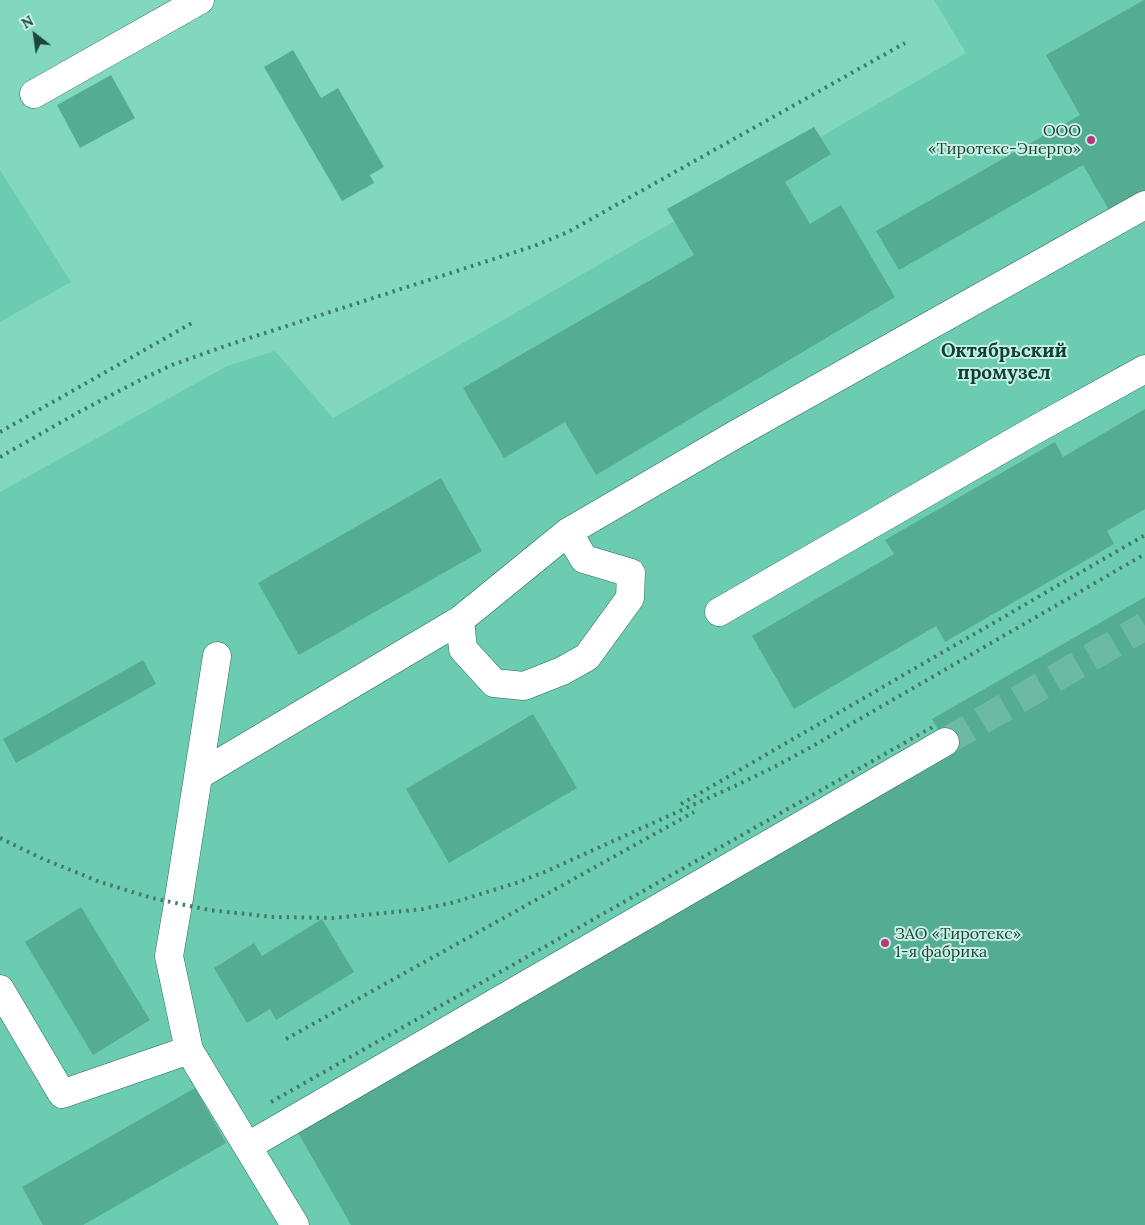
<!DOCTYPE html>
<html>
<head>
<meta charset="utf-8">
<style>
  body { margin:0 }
  #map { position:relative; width:1145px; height:1225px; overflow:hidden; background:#81d8bf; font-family:Lora,serif }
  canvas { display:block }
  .north { position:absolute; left:10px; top:10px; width:50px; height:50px; -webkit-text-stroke:4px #c6f0e2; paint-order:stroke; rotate:330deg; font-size:14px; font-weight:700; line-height:20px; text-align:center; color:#1f443a }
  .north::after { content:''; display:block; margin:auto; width:18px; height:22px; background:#1f443a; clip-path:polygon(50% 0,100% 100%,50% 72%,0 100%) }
</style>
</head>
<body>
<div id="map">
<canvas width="1145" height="1225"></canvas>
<div class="north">N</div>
</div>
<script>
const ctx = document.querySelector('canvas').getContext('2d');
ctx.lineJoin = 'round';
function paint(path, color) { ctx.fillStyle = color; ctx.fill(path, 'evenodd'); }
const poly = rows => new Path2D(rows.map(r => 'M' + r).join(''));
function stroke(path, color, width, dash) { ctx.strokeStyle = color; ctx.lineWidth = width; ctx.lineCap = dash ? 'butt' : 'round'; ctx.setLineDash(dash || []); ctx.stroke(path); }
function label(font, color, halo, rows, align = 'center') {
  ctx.font = font + ' Lora,serif'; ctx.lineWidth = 4; ctx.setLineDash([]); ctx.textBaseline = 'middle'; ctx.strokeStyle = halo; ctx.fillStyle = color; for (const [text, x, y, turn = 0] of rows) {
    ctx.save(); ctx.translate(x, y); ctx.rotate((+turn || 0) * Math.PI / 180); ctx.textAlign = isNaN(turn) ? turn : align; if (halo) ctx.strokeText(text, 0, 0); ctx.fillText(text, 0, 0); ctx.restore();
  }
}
const built = poly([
  [934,0,1145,0,1145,1225,0,1225,0,492,227,366,275,351,333,418,966,53],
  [0,170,71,282,0,322]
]);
const building = poly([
  [1144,0,1145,0,1145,190,1109,210,1083,165,899,270,876,231,1080,115,1046,55],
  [293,50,321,98,338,88,384,167,370,175,374,183,342,201,264,67],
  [111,75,135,118,80,148,57,105],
  [814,127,831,154,785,182,810,224,841,205,895,297,596,475,565,422,504,458,463,388,694,255,667,209],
  [1145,409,1145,509,1107,531,1114,544,945,642,936,626,794,709,752,636,894,554,885,540,1055,442,1063,457],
  [441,478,482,551,299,655,258,583],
  [1145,597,1145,1225,351,1225,297,1131,952,755,932,719],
  [143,660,156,684,16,763,3,739],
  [533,714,577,788,449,863,406,789],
  [81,907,150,1020,93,1055,25,942],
  [322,919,354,972,276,1020,270,1009,247,1023,214,968,254,943,262,956],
  [195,1088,226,1143,83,1225,43,1225,22,1187]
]);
const minorTunnel = poly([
  [945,742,1145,626]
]);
const minor = poly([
  [34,94,200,0],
  [719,612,1033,431,1145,369],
  [460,620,463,649,494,683,524,686,562,671,587,657,630,598,631,573,584,559,568,532],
  [217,656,178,904,169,956,189,1050,295,1225],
  [199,775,460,620,568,532,738,433,1145,205],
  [0,989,62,1094,189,1050],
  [248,1146,945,742]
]);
const rail = poly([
  [0,432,192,323],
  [0,457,79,412,142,379,172,365,231,344,534,246,568,232,905,43],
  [681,804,1145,535],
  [0,838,41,858,100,882,152,898,209,910,274,917,334,918,423,909,455,902,516,883,547,871,737,785,776,766,813,746,1145,554],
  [286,1039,694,812],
  [271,1102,936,725]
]);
const markers = [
  [1091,140,5,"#ba367a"],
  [885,943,5,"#ba367a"]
];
const poiNames = [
  ["ООО",1081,131],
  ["«Тиротекс-Энерго»",1081,149],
  ["ЗАО «Тиротекс»",895,934,"left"],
  ["1-я фабрика",895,952,"left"]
];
const quarterNames = [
  ["Октябрьский",1004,352],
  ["промузел",1004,374]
];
paint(built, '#6cccb1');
paint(building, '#54ac93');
stroke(minorTunnel, '#6dbaa4', 28, [28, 14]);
stroke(minor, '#256a58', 29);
stroke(minor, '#fff', 28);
stroke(rail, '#437a6b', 4, [2.5, 5]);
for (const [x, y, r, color] of markers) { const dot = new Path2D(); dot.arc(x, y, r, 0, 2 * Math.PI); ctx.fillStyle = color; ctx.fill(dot); stroke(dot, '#c6f0e2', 2); }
label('16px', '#1f443a', '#c6f0e2', poiNames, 'right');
label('bold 19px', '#0f4034', '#c6f0e2', quarterNames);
</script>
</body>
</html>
